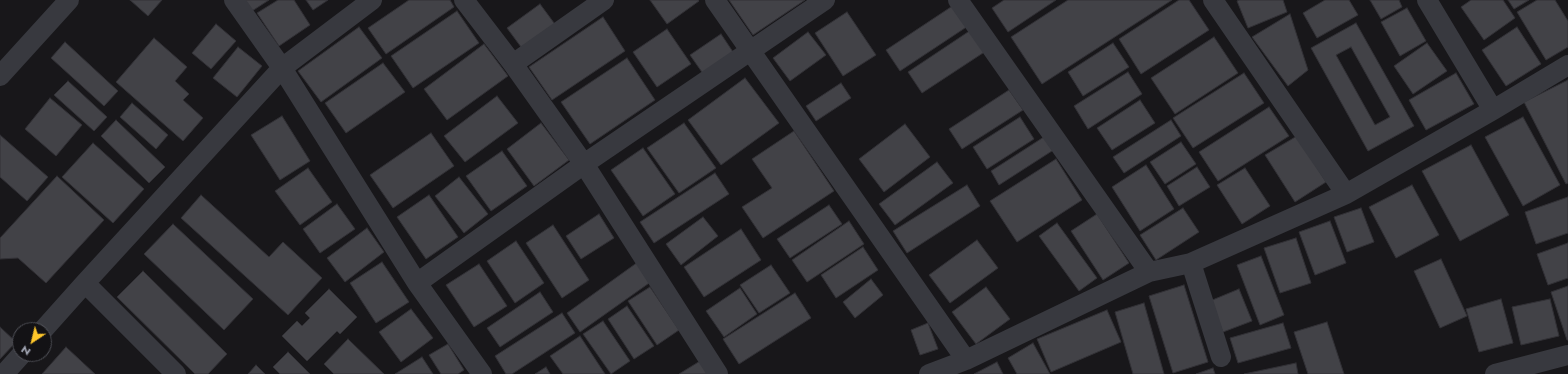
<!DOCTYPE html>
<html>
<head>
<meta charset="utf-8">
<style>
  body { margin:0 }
  #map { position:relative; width:1568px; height:374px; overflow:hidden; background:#18171a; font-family:Jost,sans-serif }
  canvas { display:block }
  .north { position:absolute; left:12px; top:322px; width:40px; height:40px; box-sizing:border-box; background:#131215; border:1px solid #4f5057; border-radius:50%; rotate:215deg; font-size:11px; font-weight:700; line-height:16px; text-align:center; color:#a9adbb }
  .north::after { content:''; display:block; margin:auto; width:14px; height:18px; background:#ffc72a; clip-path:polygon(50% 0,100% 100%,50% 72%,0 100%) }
</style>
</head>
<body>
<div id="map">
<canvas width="1568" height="374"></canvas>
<div class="north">N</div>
</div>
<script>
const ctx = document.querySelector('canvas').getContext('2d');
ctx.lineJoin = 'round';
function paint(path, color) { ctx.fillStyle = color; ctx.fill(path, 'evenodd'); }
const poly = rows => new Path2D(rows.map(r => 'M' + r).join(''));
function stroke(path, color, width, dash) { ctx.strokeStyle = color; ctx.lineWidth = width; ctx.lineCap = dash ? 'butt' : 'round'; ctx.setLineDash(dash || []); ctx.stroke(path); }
const building = poly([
  [130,0,162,0,148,16,130,0],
  [244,0,269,0,252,11,244,0],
  [278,0,294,0,310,25,279,46,257,13,278,0],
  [306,0,328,0,313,10,306,0],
  [409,0,450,0,454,7,386,54,368,28,409,0],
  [650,0,698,0,699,1,667,24,650,0],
  [729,0,805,0,753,35,729,0],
  [1004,0,1056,0,1008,32,992,8,1004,0],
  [1068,0,1172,0,1042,84,1011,37,1068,0],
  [1179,0,1189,0,1209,30,1141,74,1119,39,1179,0],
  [1239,0,1283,0,1287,12,1248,28,1237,1,1239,0],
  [1325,0,1349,0,1358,15,1317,38,1303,13,1325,0],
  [1370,0,1399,0,1402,7,1381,19,1370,0],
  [1471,0,1503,0,1515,18,1484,40,1461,7,1471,0],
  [1508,0,1529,0,1514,9,1508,0],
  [1537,0,1555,0,1568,21,1568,47,1546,60,1517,12,1537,0],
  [957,3,971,24,900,71,886,50,957,3],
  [540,4,557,27,524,51,507,28,540,4],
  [1407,8,1426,41,1400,56,1381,22,1407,8],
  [457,11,479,43,413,88,391,56,457,11],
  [847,12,876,55,843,76,815,33,847,12],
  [1290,14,1308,70,1288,86,1252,37,1290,14],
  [603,17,625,51,552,100,529,67,603,17],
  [1356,23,1414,126,1368,151,1311,48,1356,23],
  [1351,47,1390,117,1375,125,1336,55,1351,47],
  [216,24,236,41,211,69,192,53,216,24],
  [359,27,382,58,321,102,298,71,359,27],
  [1517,27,1541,64,1506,86,1482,50,1517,27],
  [974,28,989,49,922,93,908,72,974,28],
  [667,29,691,64,657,87,633,52,667,29],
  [808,32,826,55,790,81,773,58,808,32],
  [721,34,735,55,704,75,690,55,721,34],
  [1214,37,1238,73,1175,114,1151,78,1214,37],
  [154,38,187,67,175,81,189,94,183,100,203,118,183,141,116,82,154,38],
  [65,42,118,91,104,106,51,58,65,42],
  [1113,43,1129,67,1083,96,1068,72,1113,43],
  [1427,43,1447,71,1413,94,1394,66,1427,43],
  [484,44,508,76,447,120,424,89,484,44],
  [238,47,262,66,237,97,213,78,238,47],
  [627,58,655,100,590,144,561,102,627,58],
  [383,63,405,92,346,133,325,103,383,63],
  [1128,72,1142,94,1088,129,1074,106,1128,72],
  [1244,73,1264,103,1193,148,1173,118,1244,73],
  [1456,73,1474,104,1426,130,1409,100,1456,73],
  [745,78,779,123,721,165,688,120,745,78],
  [1568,80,1568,183,1566,184,1524,102,1568,80],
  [68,81,107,117,94,131,54,95,68,81],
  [841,83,851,98,816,121,806,106,841,83],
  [1009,90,1023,110,962,149,949,129,1009,90],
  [497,96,518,123,465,162,444,136,497,96],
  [50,98,82,125,56,156,25,129,50,98],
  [1140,100,1155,123,1112,150,1097,128,1140,100],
  [132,103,168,135,156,149,120,117,132,103],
  [1269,107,1289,136,1218,181,1199,152,1269,107],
  [282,116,310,161,280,180,251,135,282,116],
  [1020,117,1034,139,987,169,973,147,1020,117],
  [1523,117,1560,185,1523,206,1485,137,1523,117],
  [116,120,165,167,149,183,101,136,116,120],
  [1171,120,1181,136,1124,173,1113,157,1171,120],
  [541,123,569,160,534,186,507,149,541,123],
  [684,123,716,168,679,193,647,148,684,123],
  [905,124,930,157,884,192,859,159,905,124],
  [794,131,834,191,763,238,742,207,772,188,752,159,794,131],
  [431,133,454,166,393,208,370,175,431,133],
  [0,135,48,177,27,201,0,177,0,135],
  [1047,135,1055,149,999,185,991,171,1047,135],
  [1297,136,1326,182,1295,202,1265,155,1297,136],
  [1181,142,1196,164,1165,184,1150,162,1181,142],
  [93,143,144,189,113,223,62,177,93,143],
  [1471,145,1509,215,1460,241,1422,171,1471,145],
  [643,148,675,194,643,216,611,170,643,148],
  [502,151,527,186,491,211,466,176,502,151],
  [1056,159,1082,200,1017,242,990,201,1056,159],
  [937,162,953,183,895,225,879,204,937,162],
  [1146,165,1174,209,1140,231,1112,187,1146,165],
  [1197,167,1210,187,1179,206,1167,186,1197,167],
  [308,168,332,202,300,225,275,191,308,168],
  [1245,168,1270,206,1242,224,1217,185,1245,168],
  [715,173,729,194,654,243,640,222,715,173],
  [57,176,104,220,46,283,18,258,0,259,0,238,57,176],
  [459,177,488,214,464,233,435,196,459,177],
  [967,185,980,206,907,253,893,231,967,185],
  [1412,185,1439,235,1396,258,1369,207,1412,185],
  [201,195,269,257,283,242,322,278,288,315,181,218,201,195],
  [429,195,458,237,426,259,397,217,429,195],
  [1568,197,1568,233,1536,244,1525,212,1568,197],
  [337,204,355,229,320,253,303,229,337,204],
  [829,205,842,224,790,258,777,239,829,205],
  [1183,208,1199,232,1156,260,1140,235,1183,208],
  [1361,208,1374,242,1347,252,1334,217,1361,208],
  [599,214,614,238,581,259,566,236,599,214],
  [1097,214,1129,263,1103,280,1071,231,1097,214],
  [703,217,718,236,681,265,666,244,703,217],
  [849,221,864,244,807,282,792,260,849,221],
  [1330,221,1346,263,1315,275,1299,232,1330,221],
  [1057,223,1097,278,1079,291,1039,236,1057,223],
  [173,224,253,299,224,330,144,254,173,224],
  [553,225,589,280,562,298,526,243,553,225],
  [367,228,384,252,345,282,327,258,367,228],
  [741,229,761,260,704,297,684,267,741,229],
  [1296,238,1311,283,1280,293,1264,248,1296,238],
  [977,240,998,268,950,303,929,275,977,240],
  [516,241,544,283,515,303,487,261,516,241],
  [1568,243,1568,278,1548,285,1537,254,1568,243],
  [863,247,878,270,836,298,821,275,863,247],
  [1261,256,1284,315,1260,325,1237,265,1261,256],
  [1441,259,1467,316,1440,328,1414,271,1441,259],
  [382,262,409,302,376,323,350,283,382,262],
  [638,262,652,281,580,332,567,313,638,262],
  [479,264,507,306,474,327,446,285,479,264],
  [771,265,790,293,759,313,740,285,771,265],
  [143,271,227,354,208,374,195,374,117,297,143,271],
  [871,279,883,295,855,318,843,302,871,279],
  [1184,285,1208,362,1173,373,1149,296,1184,285],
  [1568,286,1568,340,1567,340,1551,292,1568,286],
  [650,287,679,330,657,345,628,301,650,287],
  [986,287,1010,319,976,344,952,312,986,287],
  [740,288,757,314,724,337,706,311,740,288],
  [329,289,357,317,340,334,337,331,307,361,282,336,297,321,302,326,310,318,305,313,329,289],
  [1239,289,1252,321,1223,332,1210,301,1239,289],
  [540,292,553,312,500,347,487,328,540,292],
  [795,293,811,318,739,364,723,339,795,293],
  [1501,299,1513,343,1479,352,1466,309,1501,299],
  [1550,299,1559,336,1521,345,1512,307,1550,299],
  [1144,303,1164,374,1133,374,1115,312,1144,303],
  [627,306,654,346,634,359,608,319,627,306],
  [411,309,433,338,401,362,379,332,411,309],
  [1107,310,1121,342,1051,372,1037,339,1107,310],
  [562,313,575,333,512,374,506,374,495,356,562,313],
  [603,321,630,361,611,374,583,334,603,321],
  [1327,322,1344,374,1308,374,1294,332,1327,322],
  [928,323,938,349,920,355,911,330,928,323],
  [1283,323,1291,348,1238,363,1230,338,1283,323],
  [0,327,16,342,0,359,0,327],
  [580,336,605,374,563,374,550,356,580,336],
  [348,339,384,374,334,374,324,364,348,339],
  [1033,343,1050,374,1017,374,1008,358,1033,343],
  [448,344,464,370,458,374,441,374,429,355,448,344],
  [66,347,95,374,42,374,66,347],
  [288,352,310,374,280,374,273,367,288,352],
  [422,357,433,374,395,374,422,357],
  [705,358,715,374,679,374,705,358],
  [997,362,1003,374,974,374,997,362],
  [1296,363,1298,374,1244,374,1296,363],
  [256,365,265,374,248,374,256,365],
  [546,367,550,374,535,374,546,367],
  [1213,368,1215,374,1196,374,1213,368]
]);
const street = poly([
  [234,0,282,68,417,283,482,374],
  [464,0,513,64,584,164,718,374],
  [715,0,966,360],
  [958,0,1149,272],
  [1213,0,1346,194],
  [1427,0,1493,110],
  [513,64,604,0],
  [0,76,69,0],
  [1191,263,1221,357],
  [85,283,176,374],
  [417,283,584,164,825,0],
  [43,330,85,283,282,68,372,0],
  [4,374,22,354],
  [929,374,966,360,1149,272,1191,263,1346,194,1493,110,1568,65],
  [1495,374,1568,355]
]);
paint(building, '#424247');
stroke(building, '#323136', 1);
stroke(street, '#38393f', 20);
</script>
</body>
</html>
